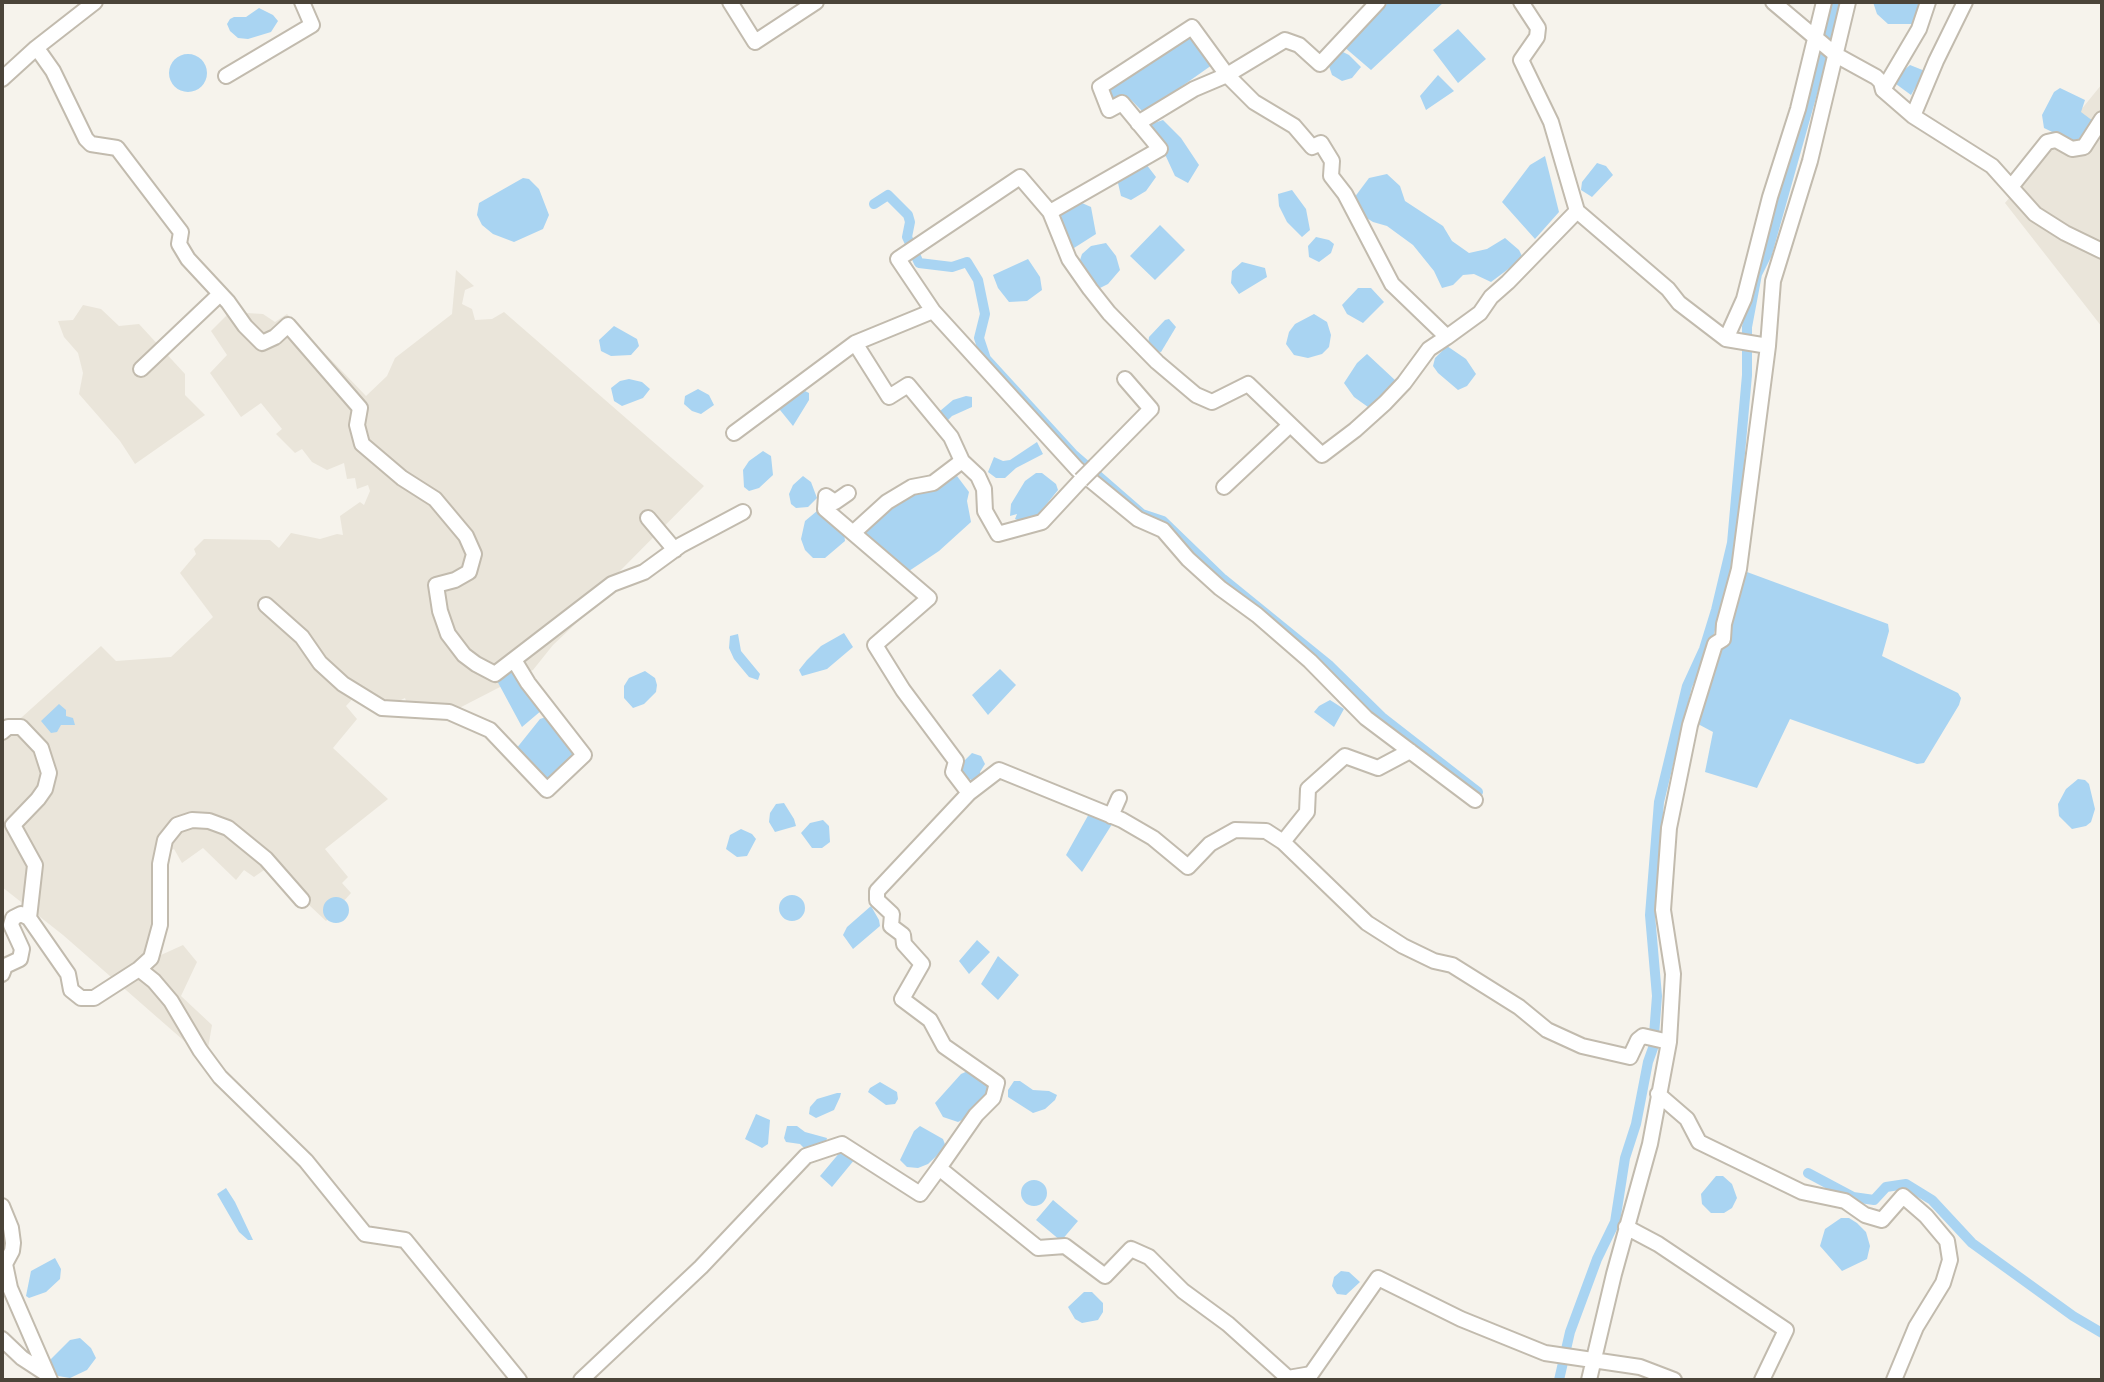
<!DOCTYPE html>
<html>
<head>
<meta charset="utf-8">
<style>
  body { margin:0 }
  #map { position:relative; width:2104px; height:1382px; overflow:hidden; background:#f6f3ec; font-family:Barlow,sans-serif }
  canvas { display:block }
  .frame { position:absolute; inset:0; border:4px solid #4b4439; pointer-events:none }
</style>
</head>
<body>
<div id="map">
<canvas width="2104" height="1382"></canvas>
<div class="frame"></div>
</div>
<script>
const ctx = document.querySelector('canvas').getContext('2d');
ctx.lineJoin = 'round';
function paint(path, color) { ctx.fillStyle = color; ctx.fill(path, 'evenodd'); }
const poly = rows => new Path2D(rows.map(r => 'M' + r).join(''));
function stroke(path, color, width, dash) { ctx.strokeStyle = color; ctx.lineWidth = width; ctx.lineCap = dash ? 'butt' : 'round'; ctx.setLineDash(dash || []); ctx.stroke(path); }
const residential = poly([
  [2102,84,2102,327,2005,203],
  [456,270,474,286,465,290,462,304,472,309,475,320,492,319,504,312,704,486,620,571,586,614,553,645,533,670,436,720,436,711,424,706,424,720,410,713,405,698,383,709,359,692,346,706,357,719,333,748,388,799,325,849,348,877,342,883,351,893,326,921,292,889,283,889,267,868,254,877,244,870,236,880,203,848,182,863,174,849,164,853,161,955,183,945,197,962,181,996,212,1025,206,1060,63,935,2,887,2,735,101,646,116,661,171,657,213,617,180,573,196,554,194,549,204,539,270,540,279,548,291,533,320,539,337,534,343,535,340,516,360,502,364,505,370,491,368,485,357,489,355,478,347,479,344,463,327,470,312,462,302,449,295,453,276,434,282,429,261,403,241,417,210,373,227,355,211,331,230,312,263,314,275,322,287,314,366,396,387,376,395,358,452,314],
  [83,305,101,309,119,326,139,324,185,374,185,395,205,415,135,464,120,441,79,394,83,373,78,353,64,337,58,321,73,320]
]);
const water = poly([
  [1389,2,1444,2,1371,70,1343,46],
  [1873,2,1922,2,1914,24,1888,24,1877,14],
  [259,8,273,15,278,21,271,32,248,39,238,38,230,31,227,24,230,19,234,17,246,17],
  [1458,29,1486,59,1458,83,1433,50],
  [1191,36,1212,65,1144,113,1128,97,1112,102,1106,90],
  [1341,51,1349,55,1361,67,1352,78,1342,81,1332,75,1329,66],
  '169 73a19 19 0 1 1 38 0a19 19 0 1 1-38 0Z',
  [1910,65,1925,71,1911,95,1896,84,1903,71],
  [1438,75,1454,91,1426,110,1420,96],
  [2060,88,2085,100,2081,112,2093,121,2077,144,2044,128,2042,115,2054,92],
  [1163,120,1181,138,1199,165,1188,183,1175,176,1151,124],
  [1545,156,1559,212,1535,239,1502,202,1530,165],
  [1597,163,1606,166,1613,175,1592,197,1581,190,1582,182],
  [1146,164,1156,177,1146,191,1131,200,1121,196,1118,183],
  [1387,174,1400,186,1405,201,1443,226,1452,241,1469,253,1487,249,1505,238,1519,250,1523,258,1491,282,1474,274,1463,275,1453,285,1442,288,1434,271,1413,245,1387,226,1373,222,1362,215,1354,198,1369,178],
  [523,178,529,179,539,189,549,215,543,229,514,242,493,234,482,225,477,215,479,203],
  [1292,190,1306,209,1310,230,1302,237,1287,222,1279,206,1278,194],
  [1082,203,1091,207,1096,234,1074,248,1062,228,1061,214,1070,205],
  [1160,225,1185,250,1155,280,1130,256],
  [1316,237,1329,240,1334,244,1331,253,1319,262,1309,257,1308,246],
  [1106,243,1116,256,1120,270,1108,284,1098,289,1088,281,1088,272,1083,274,1079,263,1082,254,1091,246],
  [1028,259,1040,277,1042,290,1027,301,1009,302,998,288,993,275],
  [1242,262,1265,268,1267,277,1239,294,1231,283,1232,271],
  [1358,288,1371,288,1384,302,1363,323,1347,314,1342,305],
  [1314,314,1327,322,1331,335,1329,347,1322,354,1308,358,1294,355,1286,344,1289,332,1295,324],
  [1169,319,1176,327,1161,352,1154,351,1148,345,1149,337,1165,320],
  [614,326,637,339,639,346,631,355,611,356,601,351,599,340],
  [1447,346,1466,359,1476,374,1467,386,1458,390,1438,373,1433,366,1435,358],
  [1367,354,1396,381,1386,394,1368,407,1354,397,1344,383,1357,363],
  [629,379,642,382,650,389,643,398,622,406,614,401,611,388,620,381],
  [698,389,709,395,714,405,701,414,692,411,684,404,685,396],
  [805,391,809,393,809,400,793,426,780,410,780,405],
  [966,396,972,397,972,407,952,416,946,422,938,417,940,411,953,400],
  [1037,442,1043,454,1016,468,1005,478,996,478,988,472,994,457,1003,461,1010,460],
  [763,451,771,456,773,475,759,488,749,491,744,487,743,470,749,461],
  [1036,473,1042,473,1056,484,1058,490,1037,516,1026,523,1015,519,1017,514,1010,516,1011,504,1025,481],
  [803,476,811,482,817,498,808,507,796,508,791,504,789,494,793,485],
  [957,476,969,492,967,501,971,522,939,551,909,571,891,559,864,532,877,515,901,497],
  [817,511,844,533,845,541,825,558,813,558,805,550,801,539,805,521],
  [1747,572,1888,624,1889,631,1882,656,1958,693,1961,698,1959,705,1924,763,1917,764,1790,719,1757,788,1705,772,1713,732,1698,724],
  [844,633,853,647,827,669,802,676,799,670,807,660,821,646],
  [738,634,741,651,760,674,758,680,749,677,734,659,729,648,730,636],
  [511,665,542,710,522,727,495,677],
  [1000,669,1016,685,988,715,972,695],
  [645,671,655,678,657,685,656,692,644,704,633,708,624,698,624,686,629,678],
  [1330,700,1344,709,1334,727,1314,712,1319,706],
  [59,704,66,710,66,716,73,718,75,725,61,725,57,732,51,733,41,721],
  [546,717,577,753,547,781,516,749,540,719],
  [972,753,981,756,985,764,980,772,981,778,974,781,962,776,959,766],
  [2078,779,2085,780,2089,784,2095,809,2091,822,2086,826,2072,829,2059,816,2058,804,2066,789],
  [784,803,794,819,796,826,775,832,769,822,770,813,776,804],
  [1090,812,1114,821,1082,872,1066,855],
  [823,820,829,826,830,842,822,848,812,848,801,833,810,823],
  [741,829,752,834,756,839,747,856,737,857,726,849,730,835],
  '779 908a13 13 0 1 1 26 0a13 13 0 1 1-26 0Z',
  '323 910a13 13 0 1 1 26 0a13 13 0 1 1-26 0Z',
  [871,906,879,920,880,926,853,949,843,935,847,927],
  [977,940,990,952,969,974,959,961],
  [998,956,1019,975,998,1000,981,984],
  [970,1070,990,1083,988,1094,968,1117,958,1122,943,1117,935,1103,961,1074],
  [1014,1081,1020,1081,1033,1090,1049,1091,1057,1095,1055,1100,1045,1109,1033,1113,1008,1097,1008,1090],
  [880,1082,897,1092,898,1099,895,1104,886,1105,868,1092,870,1088],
  [837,1093,841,1093,840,1097,834,1110,816,1118,809,1114,810,1107,817,1099],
  [756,1114,770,1120,768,1144,762,1148,745,1139],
  [787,1126,797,1126,805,1132,827,1138,826,1142,805,1149,800,1144,786,1142,784,1138],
  [920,1126,943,1139,946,1147,928,1164,918,1168,907,1167,900,1160,914,1131],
  [841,1151,855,1159,832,1187,820,1176],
  [1716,1176,1723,1176,1732,1184,1737,1198,1732,1208,1724,1213,1711,1213,1702,1204,1701,1194],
  '1021 1193a13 13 0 1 1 26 0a13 13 0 1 1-26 0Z',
  [226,1188,235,1202,253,1240,248,1240,239,1232,217,1194],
  [1053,1200,1078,1221,1061,1241,1036,1220],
  [1841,1218,1849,1218,1857,1223,1866,1232,1870,1246,1867,1259,1842,1271,1820,1246,1825,1229],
  [55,1258,61,1269,60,1279,46,1292,29,1298,26,1296,31,1271],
  [1341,1271,1349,1272,1360,1282,1346,1295,1337,1294,1332,1286,1334,1277],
  [1084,1292,1092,1292,1103,1303,1103,1312,1098,1320,1082,1323,1075,1319,1068,1307],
  [80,1338,91,1348,96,1358,87,1370,70,1378,58,1376,50,1367,51,1359,70,1340]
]);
const canal = poly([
  [1826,42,1835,2],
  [874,204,888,195,908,215,910,222,907,237,919,263,952,267,967,262,978,280,985,314,979,338,986,359,1073,454,1142,514,1163,521,1223,579,1330,666,1383,718,1478,792],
  [1808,1173,1853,1197,1874,1200,1886,1187,1906,1184,1932,1200,1972,1243,2073,1316,2102,1333],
  [1559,1380,1570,1332,1597,1259,1615,1222,1625,1158,1636,1124,1648,1062,1653,1048,1657,996,1650,915,1659,802,1687,686,1704,649,1716,610,1732,543,1747,375,1747,327,1757,274,1767,254,1824,51]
]);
const minor = poly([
  [730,2,755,42,816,2],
  [1378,2,1320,64,1299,45,1285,40,1227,75,1192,27,1100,87,1109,110,1122,103,1160,149,1050,212,1020,177,898,259,933,311,1077,469,1138,519,1163,530,1188,559,1220,588,1257,615,1310,661,1366,718,1475,800],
  [1521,2,1538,28,1537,37,1521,60,1551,122,1577,211,1668,289,1679,303,1726,339,1768,346],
  [1773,2,1836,55,1876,77,1881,82,1883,90,1913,116,1992,166,2035,214,2065,233,2102,251],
  [41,54,53,71,86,139,91,144,117,148,181,232,179,244,188,259,228,302,245,326,262,343,275,337,288,325,360,408,357,425,362,444,402,478,435,499,466,536,474,554,469,572,455,580,436,585,440,611,448,634,464,655,476,664,495,674,612,584,644,572,681,545,743,512],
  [226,76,312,25,302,2],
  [2,79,36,48,95,2],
  [1883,90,1919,29,1928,2],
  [1913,116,1936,61,1965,2],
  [1138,123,1194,89,1227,75,1254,102,1294,126,1312,147,1321,143,1332,161,1331,176,1345,194,1392,284,1447,337,1480,313,1491,297,1508,282,1577,211],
  [2011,187,2047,142,2056,140,2072,149,2084,147,2102,119],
  [1050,212,1069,259,1090,289,1109,313,1157,362,1196,395,1212,402,1248,384,1322,455,1355,430,1385,403,1404,383,1429,349,1447,337],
  [933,311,855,343,889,397,908,385,951,437,962,461,978,476,984,489,985,511,998,534,1042,522,1081,480],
  [1726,339,1744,299,1770,197,1798,109,1824,2],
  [141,369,220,294],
  [734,433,855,343],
  [1095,466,1151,409,1125,379],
  [1224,487,1290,425],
  [848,493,835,502,826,496,825,509,929,598,875,645,903,690,956,761,953,772,969,793,999,770,1122,820,1153,838,1188,867,1210,844,1235,830,1266,831,1283,842,1367,923,1403,946,1434,961,1452,965,1519,1007,1547,1030,1582,1046,1630,1057,1638,1040,1643,1036,1669,1042],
  [648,518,675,550],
  [854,532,887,502,912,487,933,483,962,461],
  [266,605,302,637,320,663,343,684,382,708,449,712,490,730,547,790,584,755,528,683,514,660],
  [2,732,8,727,21,727,41,748,49,773,45,789,38,799,13,825,35,865,29,918,68,974,71,990,81,998,94,998,139,969,154,981,171,1001,200,1050,220,1077,306,1161,365,1234,405,1240,519,1380],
  [969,793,877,891,877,900,892,914,891,926,903,935,904,944,922,964,902,999,930,1020,944,1046,997,1083,993,1098,976,1115,939,1168,1038,1248,1065,1246,1105,1276,1131,1249,1149,1257,1183,1291,1228,1324,1288,1378,1311,1374,1378,1278,1461,1319,1545,1353,1640,1367,1674,1380],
  [1111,816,1119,798],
  [1283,842,1307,812,1308,789,1345,756,1378,768,1410,751],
  [139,969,151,958,160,925,160,864,165,840,177,825,192,820,209,821,228,828,266,859,302,900],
  [2,974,5,966,20,959,22,949,11,925,13,918,21,914,29,918],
  [1658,1094,1687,1119,1699,1142,1802,1192,1845,1201,1865,1215,1882,1220,1903,1196,1926,1216,1947,1241,1950,1260,1943,1283,1916,1327,1894,1380],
  [2,1206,11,1228,13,1243,12,1251,5,1264,10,1288,50,1380],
  [1626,1227,1658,1244,1786,1330,1762,1380],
  [2,1339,22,1358,45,1373],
  [581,1380,701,1267,806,1156,842,1144,920,1194,939,1168],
  [1589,1380,1614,1274,1650,1144,1669,1042,1673,974,1663,910,1669,828,1690,725,1715,644,1723,639,1724,624,1739,569,1768,346,1773,281,1810,161,1848,2]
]);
const minorBridge = poly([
  [1081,480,1095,466]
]);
paint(residential, '#eae5da');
paint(water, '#a9d4f2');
stroke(canal, '#a9d4f2', 10);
stroke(minor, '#c2bbae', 18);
stroke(minor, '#fff', 14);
stroke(minorBridge, '#c2bbae', 18, []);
stroke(minorBridge, '#fff', 14);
</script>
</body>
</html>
